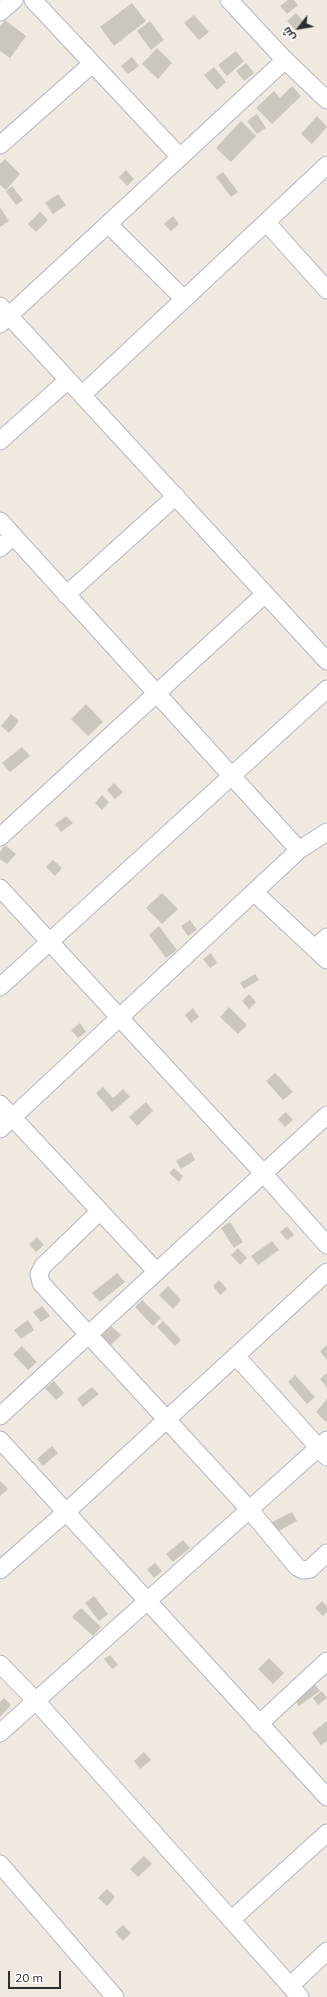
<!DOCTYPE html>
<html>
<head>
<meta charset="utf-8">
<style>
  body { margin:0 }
  #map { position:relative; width:327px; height:1997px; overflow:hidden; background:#efe9e1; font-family:Mulish,Cairo,sans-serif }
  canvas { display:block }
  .north { position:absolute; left:279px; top:8px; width:40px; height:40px; -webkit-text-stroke:3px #fff; paint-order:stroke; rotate:239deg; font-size:11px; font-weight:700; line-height:16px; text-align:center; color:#2e2e2e }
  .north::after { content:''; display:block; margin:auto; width:14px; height:18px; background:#2e2e2e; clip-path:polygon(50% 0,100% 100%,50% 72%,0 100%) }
  .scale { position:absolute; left:8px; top:1971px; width:53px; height:18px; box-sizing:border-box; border:2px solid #2e2e2e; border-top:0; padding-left:5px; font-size:12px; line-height:14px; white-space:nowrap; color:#2e2e2e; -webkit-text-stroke:3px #fff; paint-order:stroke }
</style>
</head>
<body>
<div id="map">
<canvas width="327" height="1997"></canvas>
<div class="north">ش</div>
<div class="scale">20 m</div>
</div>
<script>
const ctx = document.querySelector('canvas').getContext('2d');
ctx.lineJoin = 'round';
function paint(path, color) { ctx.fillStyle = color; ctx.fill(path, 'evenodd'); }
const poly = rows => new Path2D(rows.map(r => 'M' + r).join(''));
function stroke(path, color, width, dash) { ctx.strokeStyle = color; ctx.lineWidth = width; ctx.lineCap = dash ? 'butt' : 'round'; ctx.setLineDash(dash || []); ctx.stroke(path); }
const building = poly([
  [288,0,294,0,298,5,287,14,280,6],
  [132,3,146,21,114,46,100,27],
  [296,13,304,22,295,30,287,21],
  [194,15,209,32,199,40,184,23],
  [5,20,26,36,10,58,0,51,0,26],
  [150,21,164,40,151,50,137,31],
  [157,48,172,63,158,79,142,64],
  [236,51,244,61,227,76,218,65],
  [132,57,139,66,128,74,121,66],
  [246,63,254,73,244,81,236,71],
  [214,67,226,82,217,90,204,75],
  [292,86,301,96,272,124,256,108,274,91,280,98],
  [257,114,266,128,257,134,247,121],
  [317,116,327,127,312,144,301,134],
  [241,121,256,136,231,162,216,148],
  [5,159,20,174,6,190,0,185,0,164],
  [126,170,134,179,127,186,119,177],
  [223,172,238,192,231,197,216,177],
  [12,186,23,200,16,205,6,191],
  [58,194,66,205,53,214,45,203],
  [0,207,9,221,0,227],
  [40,212,48,220,36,232,28,224],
  [173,216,179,224,171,231,164,224],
  [86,704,103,722,88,736,71,719],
  [11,714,19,721,9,733,1,726],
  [22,747,30,756,10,772,2,763],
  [114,783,123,792,115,799,107,790],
  [102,795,109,802,102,810,95,803],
  [66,816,73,823,61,832,55,824],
  [5,845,16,854,7,864,0,859,0,852],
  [53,860,62,868,55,876,46,867],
  [162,893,178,909,162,924,146,908],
  [190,920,197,930,188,936,181,926],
  [159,926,177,950,166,958,149,935],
  [211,953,217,963,210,968,203,959],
  [255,974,259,980,244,989,240,983],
  [249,994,256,1002,249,1009,242,1001],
  [229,1007,247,1025,238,1034,220,1017],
  [193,1008,199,1017,191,1023,185,1015],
  [80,1023,86,1032,78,1038,71,1030],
  [275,1073,293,1092,283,1100,266,1081],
  [103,1087,113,1098,123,1089,130,1097,112,1112,96,1093],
  [146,1102,153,1111,137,1126,129,1117],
  [286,1112,293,1120,285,1127,278,1119],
  [191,1152,195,1160,181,1169,176,1161],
  [174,1168,183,1176,179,1182,169,1173],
  [230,1222,243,1242,234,1248,221,1228],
  [287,1226,294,1235,287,1240,280,1232],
  [37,1237,44,1245,36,1252,29,1244],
  [272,1241,279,1250,258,1265,251,1256],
  [238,1248,247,1258,240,1265,231,1255],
  [117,1273,125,1282,100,1302,92,1293],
  [219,1280,227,1289,220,1295,213,1286],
  [168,1286,181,1300,173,1309,159,1295],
  [142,1300,161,1318,153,1326,135,1307],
  [42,1306,50,1316,41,1322,33,1312],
  [28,1320,34,1330,21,1339,14,1330],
  [163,1321,181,1340,175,1346,157,1327],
  [111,1326,121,1335,111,1345,101,1336],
  [327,1345,327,1360,320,1351],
  [22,1346,37,1362,28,1370,13,1354],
  [327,1373,327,1388,320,1379],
  [295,1375,315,1397,307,1404,288,1382],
  [54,1381,64,1393,56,1400,45,1388],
  [92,1387,99,1394,83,1407,77,1399],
  [327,1399,327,1421,326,1422,316,1412],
  [52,1446,58,1453,43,1466,37,1459],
  [0,1481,8,1489,0,1496],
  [292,1512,297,1521,277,1532,272,1522],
  [183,1540,190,1548,173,1562,166,1554],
  [155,1563,162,1571,154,1578,147,1569],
  [94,1596,108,1614,99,1621,85,1603],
  [322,1601,327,1606,327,1612,323,1616,315,1608],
  [81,1608,101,1627,93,1636,72,1617],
  [110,1655,118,1665,112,1669,104,1659],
  [269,1658,284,1673,273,1684,258,1669],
  [313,1682,320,1691,299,1706,293,1697],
  [322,1691,327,1698,318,1705,313,1698],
  [4,1698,11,1705,0,1717,0,1702],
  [327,1721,327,1741,321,1745,312,1733],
  [144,1752,151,1760,140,1769,134,1761],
  [144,1856,152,1864,138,1877,130,1869],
  [107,1889,115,1897,107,1906,98,1898],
  [123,1925,131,1933,123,1941,115,1932]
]);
const minor = poly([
  [33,0,180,157],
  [229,0,285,60,327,100],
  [0,12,14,0],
  [0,145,92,64],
  [266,222,327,290],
  [108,224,184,299],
  [0,306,327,661],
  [0,324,285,60],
  [82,395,327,165],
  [0,441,68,380],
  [0,521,299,850],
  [0,548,13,536],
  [66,595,176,496],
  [0,837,265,594],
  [0,888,263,1173,327,1245],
  [254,892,327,960],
  [315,948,327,937],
  [0,987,327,689],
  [0,1104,156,1271],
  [0,1129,299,850,327,832],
  [100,1211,43,1266,39,1274,41,1283,249,1509,297,1567,303,1570,310,1569,327,1553],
  [236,1356,327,1457],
  [0,1416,327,1115],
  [0,1440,327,1797],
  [0,1570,65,1513,327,1272],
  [0,1664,36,1701,300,1997],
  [259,1724,327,1661],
  [0,1733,327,1440],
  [0,1864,115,1997],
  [231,1920,327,1833],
  [290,1986,327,1951]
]);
paint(building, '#cbc7bf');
stroke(minor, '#b4b7c1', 19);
stroke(minor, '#fff', 17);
</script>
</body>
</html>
